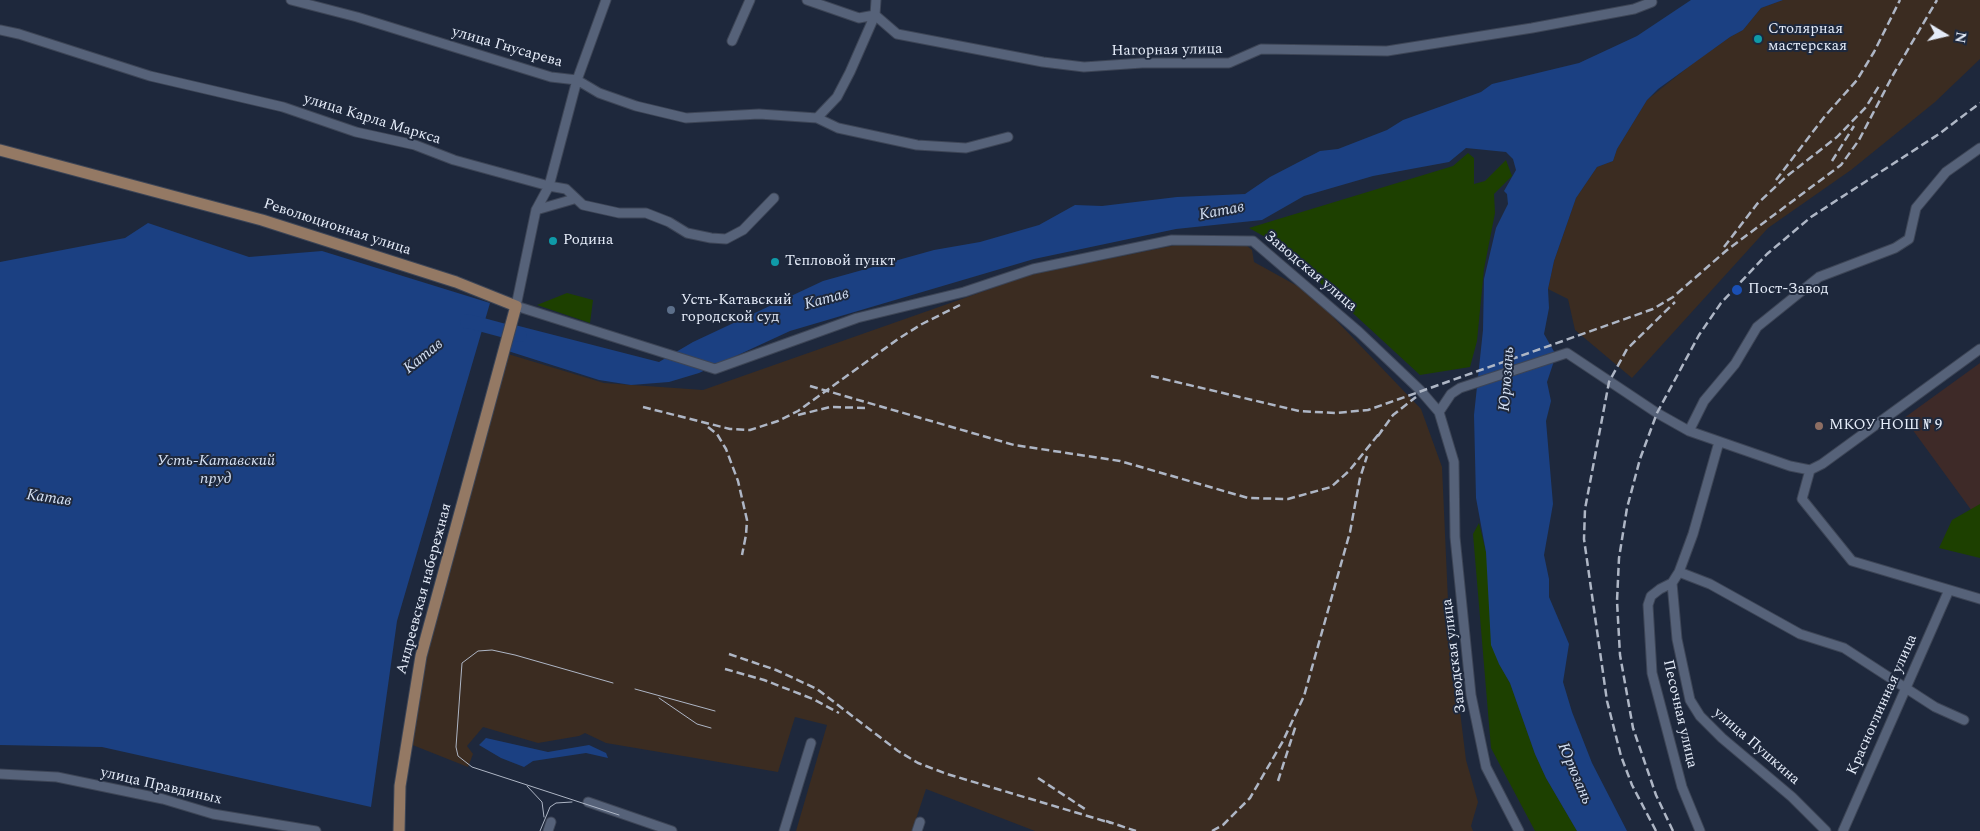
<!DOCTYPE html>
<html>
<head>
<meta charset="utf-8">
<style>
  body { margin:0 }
  #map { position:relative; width:1980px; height:831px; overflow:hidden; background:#1e283c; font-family:Spectral,serif }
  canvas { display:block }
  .north { position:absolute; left:1920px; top:10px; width:50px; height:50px; -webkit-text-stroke:4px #1e283c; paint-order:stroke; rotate:99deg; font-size:14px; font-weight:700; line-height:20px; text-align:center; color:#e5ecf9 }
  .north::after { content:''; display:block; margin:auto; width:18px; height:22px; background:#e5ecf9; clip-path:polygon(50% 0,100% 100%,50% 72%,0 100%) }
</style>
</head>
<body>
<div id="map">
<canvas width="1980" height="831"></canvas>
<div class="north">N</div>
</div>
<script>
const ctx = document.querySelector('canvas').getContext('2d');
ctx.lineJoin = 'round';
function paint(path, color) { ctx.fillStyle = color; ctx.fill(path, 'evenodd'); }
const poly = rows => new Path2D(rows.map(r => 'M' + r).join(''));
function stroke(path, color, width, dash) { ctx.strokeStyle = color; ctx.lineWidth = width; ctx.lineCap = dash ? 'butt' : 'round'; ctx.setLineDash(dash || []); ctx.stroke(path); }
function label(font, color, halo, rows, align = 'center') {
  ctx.font = font + ' Spectral,serif'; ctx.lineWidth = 4; ctx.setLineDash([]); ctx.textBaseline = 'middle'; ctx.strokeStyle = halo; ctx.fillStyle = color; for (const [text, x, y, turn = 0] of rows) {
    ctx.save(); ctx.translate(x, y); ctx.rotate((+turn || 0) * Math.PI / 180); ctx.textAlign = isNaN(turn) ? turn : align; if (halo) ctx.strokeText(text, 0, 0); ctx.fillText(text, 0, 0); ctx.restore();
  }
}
const industrial = poly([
  [1783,0,1980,0,1980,59,1935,102,1851,170,1768,228,1632,378,1575,330,1568,299,1548,289,1554,261,1576,198,1597,167,1613,161,1617,149,1647,100,1693,63,1730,37,1743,30,1761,8],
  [1186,243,1246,245,1252,250,1254,262,1310,293,1421,409,1442,467,1449,623,1466,760,1478,802,1471,826,1473,831,1035,831,926,789,912,831,796,831,827,725,795,717,778,772,606,743,585,733,579,736,538,743,483,727,467,746,473,754,468,767,410,744,418,673,508,354,604,383,703,390,1030,275]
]);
const medical = poly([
  [1980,363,1980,522,1904,418]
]);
const green = poly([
  [1468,153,1474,158,1474,184,1485,181,1506,160,1512,176,1494,194,1495,213,1484,269,1477,341,1470,367,1420,375,1278,244,1249,228,1453,166],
  [567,293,593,300,590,323,537,305],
  [1980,504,1980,558,1939,548,1952,520],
  [1479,523,1486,552,1499,664,1510,683,1535,754,1546,778,1577,831,1535,831,1491,748,1473,534]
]);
const water = poly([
  [1691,0,1783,0,1761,8,1743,30,1730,37,1658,89,1647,100,1617,149,1613,161,1597,167,1576,198,1554,261,1548,289,1549,308,1544,334,1556,355,1547,382,1551,401,1546,421,1553,504,1544,555,1549,579,1549,597,1569,644,1563,682,1572,712,1592,763,1627,831,1577,831,1546,778,1535,754,1510,683,1499,664,1491,645,1486,552,1476,498,1474,415,1483,330,1484,279,1496,228,1508,204,1507,194,1504,191,1516,170,1513,159,1506,152,1466,148,1449,162,1373,176,1304,196,1262,220,1176,229,1034,259,790,331,699,373,669,382,631,385,599,380,508,351,515,325,659,362,693,342,823,281,934,250,980,242,1039,225,1075,205,1102,206,1177,197,1245,194,1270,177,1320,151,1338,149,1387,130,1403,120,1481,92,1492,84,1579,63,1637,36],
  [148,223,249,257,322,251,490,303,397,621,371,807,102,747,0,745,0,262,125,238],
  [486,738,548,752,589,745,606,753,608,758,586,753,533,761,524,767,501,758,479,745]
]);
const river = poly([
  [467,322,468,321,520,335]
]);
const minor = poly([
  [291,0,357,17,551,77,577,80,599,93,636,106,686,118,759,114,817,118,838,128,917,145,966,148,1008,137],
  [606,0,577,80,549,186,536,210,516,306,715,369,857,318,964,292,1033,269,1172,240,1253,241,1359,332,1420,390,1439,412,1454,462,1455,537,1471,695,1486,767,1519,831],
  [807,0,859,18,875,15,897,34,1043,62,1084,67,1142,63,1229,63,1261,49,1387,51,1532,28,1634,9,1652,2],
  [0,30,19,34,150,76,283,107,356,132,415,145,454,160,549,186,566,189,583,205,619,213,646,213,669,222,687,233,711,238,726,239,743,230,774,198],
  [732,41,750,0],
  [817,118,837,97,850,72,875,15,876,0],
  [536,210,574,199],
  [1439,412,1451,394,1460,388,1567,353,1657,413,1689,431,1790,466,1810,470,1822,464,1980,349],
  [1689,431,1704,401,1735,364,1757,327,1819,277,1895,248,1909,239,1916,208,1946,172,1980,148],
  [1719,442,1693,534,1679,572,1672,583,1677,639,1690,700,1700,716,1722,738,1792,797,1826,831],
  [1810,470,1802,499,1852,561,1980,599],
  [1679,572,1710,584,1800,634,1844,648,1935,707,1964,720],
  [1672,583,1660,589,1651,596,1648,605,1652,673,1682,787,1700,831],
  [0,774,57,777,163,799,213,814,316,831],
  [588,802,672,831],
  [548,831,551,822],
  [784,831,811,743],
  [917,831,920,822],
  [1843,831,1949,590]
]);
const major = poly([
  [0,150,262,220,456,282,516,306,421,656,400,786,399,831]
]);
const tram = poly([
  [613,683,515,655,492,650,478,651,462,663,456,747,458,756,472,767,619,815],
  [635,689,715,711],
  [659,698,697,724,711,728],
  [527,786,542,802,544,817],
  [540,831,550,807,556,803,572,802]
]);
const rail = poly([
  [1832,161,1854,126],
  [1776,180,1825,116,1857,80,1874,52,1900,0],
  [1724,247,1757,204,1787,176,1837,137,1866,107,1879,86],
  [1151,376,1299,411,1335,413,1368,410,1653,309,1673,297,1727,250,1841,165,1859,140,1893,75,1937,0],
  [810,386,1014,445,1120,461,1248,498,1288,499,1331,487,1349,471,1382,430],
  [643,407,730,429,750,430,778,421,798,411,898,339,922,324,960,305],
  [798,415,830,407,867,408],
  [708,427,717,434,726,449,738,481,747,520,746,535,742,555],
  [1378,436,1393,415,1416,397],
  [729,654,776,670,817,689,898,751,918,763,947,774,1111,823],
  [725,669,764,680,813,699,839,713],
  [1038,778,1088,811],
  [1278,781,1296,725],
  [1106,821,1136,831],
  [1212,831,1223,825,1250,798,1283,741,1304,696,1350,532,1360,478,1367,456],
  [1656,831,1632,785,1621,756,1607,701,1584,539,1585,509,1609,382,1627,349,1675,302],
  [1673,831,1656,795,1633,728,1620,655,1617,601,1619,558,1627,508,1640,459,1657,413,1699,335,1721,303,1767,254,1811,217,1939,134,1980,103]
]);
const markers = [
  [1758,39,5,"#0f9aa8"],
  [553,241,5,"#0f9aa8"],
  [775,262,5,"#0f9aa8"],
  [1737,290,6,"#1a4fb4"],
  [671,310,5,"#5c6f8a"],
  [1819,426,5,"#8d6e63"]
];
const poiNames = [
  ["Столярная",1768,30],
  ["мастерская",1768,47],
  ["Родина",563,241],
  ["Тепловой пункт",785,262],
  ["Пост-Завод",1748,290],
  ["Усть-Катавский",681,301],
  ["городской суд",681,318],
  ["МКОУ НОШ № 9",1829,426]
];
const streetNames = [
  ["улица Гнусарева",507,48,16],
  ["Нагорная улица",1167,51,-1],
  ["улица Карла Маркса",372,120,17],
  ["Революционная улица",337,228,18],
  ["Заводская улица",1310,272,40],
  ["Андреевская набережная",425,589,-75],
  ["Заводская улица",1455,656,-97],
  ["Красноглинная улица",1883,705,-66],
  ["Песочная улица",1679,714,77],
  ["улица Пушкина",1756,747,41],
  ["улица Правдиных",161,787,13]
];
const waterNames = [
  ["Катав",1222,212,-11],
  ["Катав",827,300,-15],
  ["Катав",424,357,-39],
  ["Юрюзань",1508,379,-86],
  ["Усть-Катавский",216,462],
  ["пруд",216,480],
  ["Катав",49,499,8],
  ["Юрюзань",1574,774,67]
];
paint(industrial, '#3b2c21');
paint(medical, '#3e2a28');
paint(green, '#1d4000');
paint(water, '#1b4082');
stroke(river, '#1b4082', 14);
stroke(minor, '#3d4556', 11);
stroke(major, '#3d4556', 13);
stroke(minor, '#566279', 9);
stroke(major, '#947964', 11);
stroke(tram, '#aeb6c5', 1);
stroke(rail, '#aeb6c5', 2.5, [8, 4]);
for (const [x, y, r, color] of markers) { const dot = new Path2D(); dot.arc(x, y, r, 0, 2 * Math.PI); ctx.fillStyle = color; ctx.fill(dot); stroke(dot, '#1e283c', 2); }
label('15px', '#e5ecf9', '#1e283c', poiNames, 'left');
label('15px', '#e5ecf9', '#1e283c', streetNames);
label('italic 16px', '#d5e1f4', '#1e283c', waterNames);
</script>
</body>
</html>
